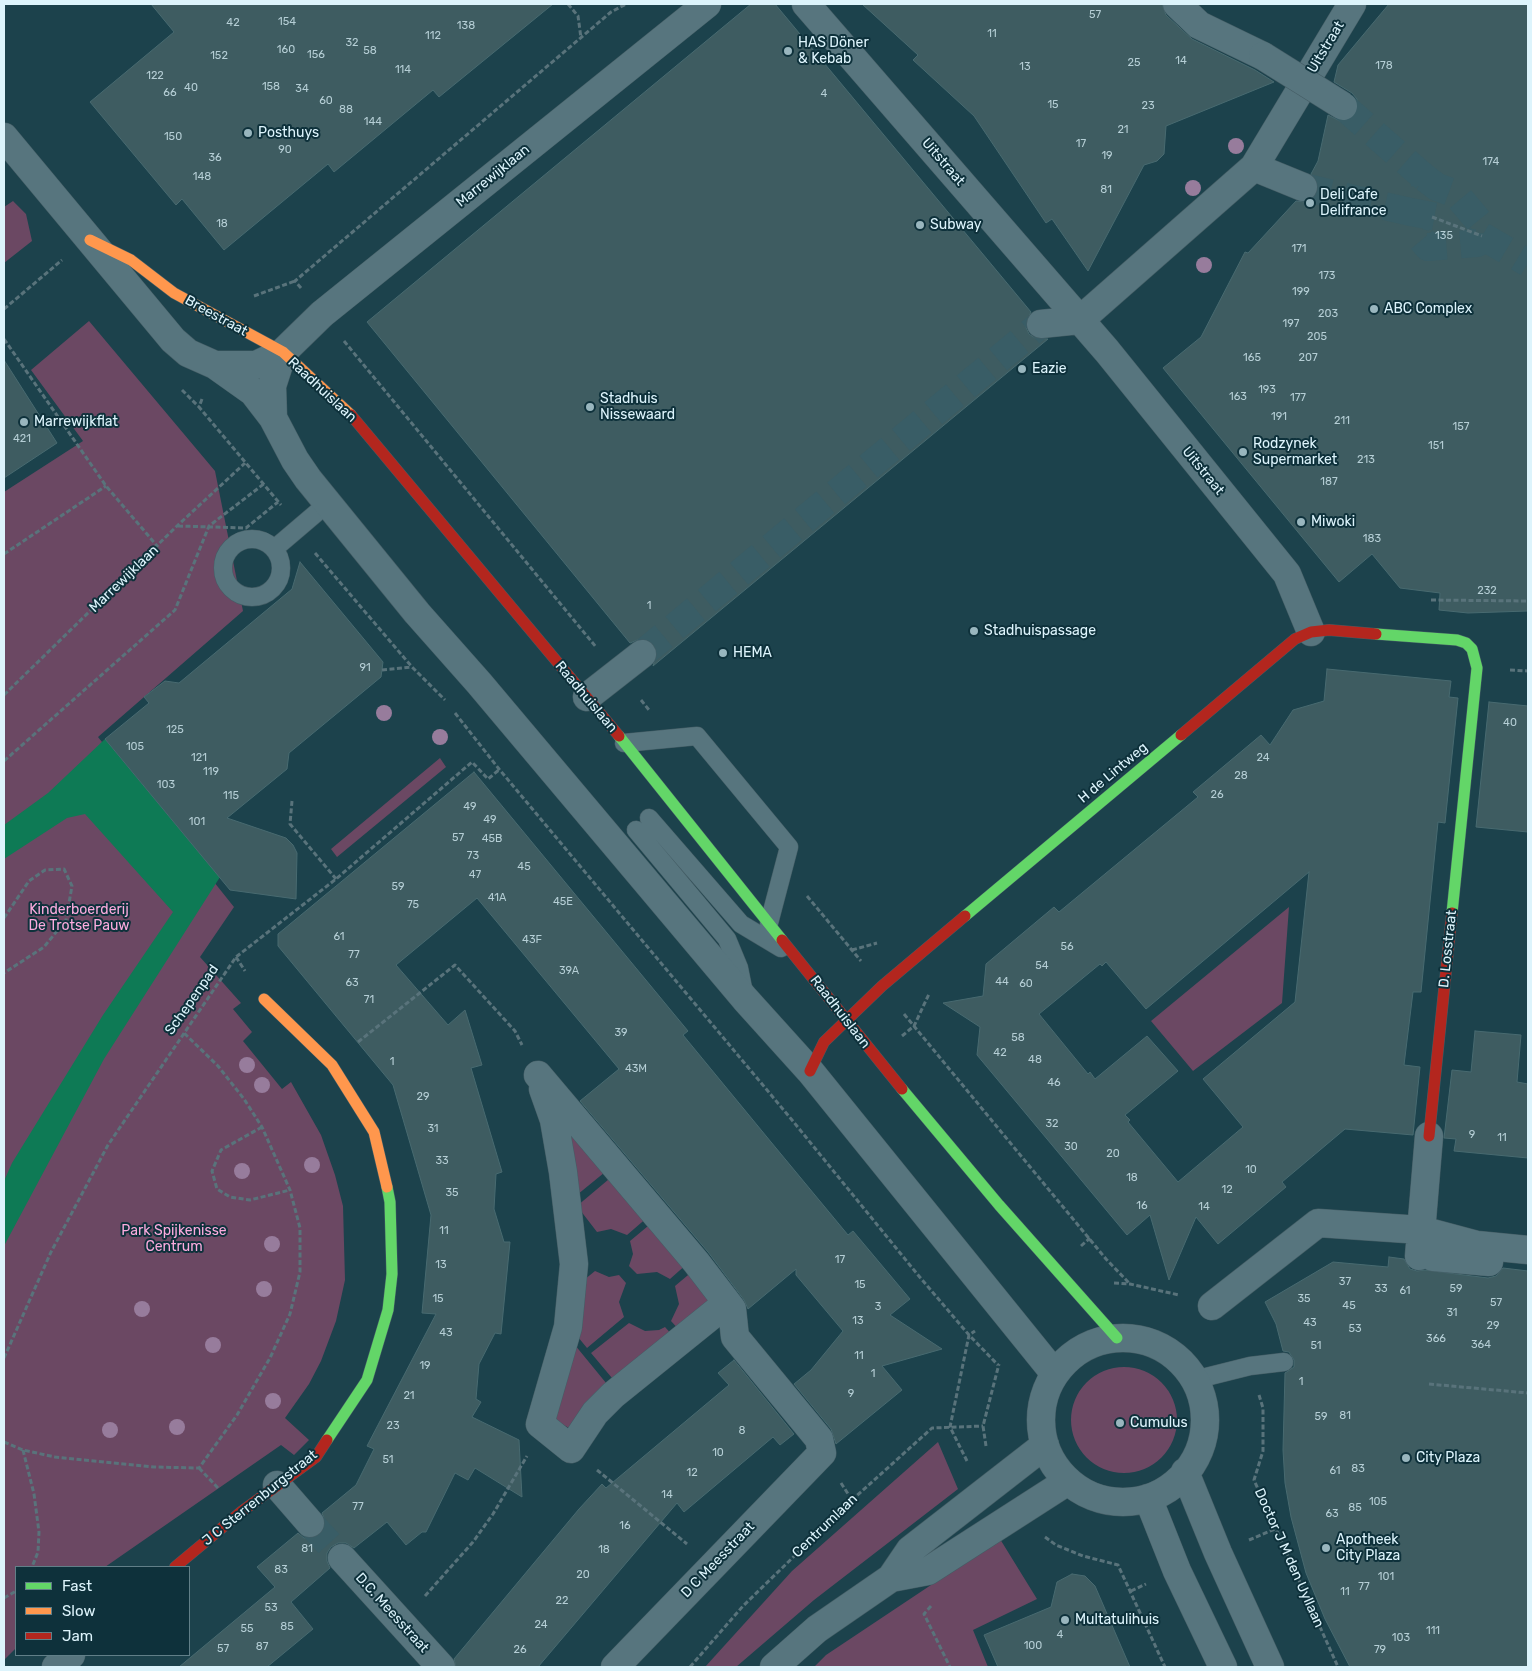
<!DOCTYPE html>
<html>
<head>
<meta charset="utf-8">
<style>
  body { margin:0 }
  #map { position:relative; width:1532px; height:1671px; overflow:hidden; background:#1c424c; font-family:Rubik,sans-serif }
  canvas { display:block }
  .frame { position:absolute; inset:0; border:5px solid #ddf4fc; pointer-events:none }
  .legend { position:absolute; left:15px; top:1566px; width:175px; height:90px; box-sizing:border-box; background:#0e313b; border:1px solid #617f88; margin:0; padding:6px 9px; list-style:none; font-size:15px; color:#ddf4fc }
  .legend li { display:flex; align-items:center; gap:10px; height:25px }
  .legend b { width:25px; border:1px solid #617f88 }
</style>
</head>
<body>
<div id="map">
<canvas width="1532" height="1671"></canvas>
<div class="frame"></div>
<ul class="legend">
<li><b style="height:6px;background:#63d668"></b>Fast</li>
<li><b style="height:6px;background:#ff974d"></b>Slow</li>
<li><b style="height:6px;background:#b3261e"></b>Jam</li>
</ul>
</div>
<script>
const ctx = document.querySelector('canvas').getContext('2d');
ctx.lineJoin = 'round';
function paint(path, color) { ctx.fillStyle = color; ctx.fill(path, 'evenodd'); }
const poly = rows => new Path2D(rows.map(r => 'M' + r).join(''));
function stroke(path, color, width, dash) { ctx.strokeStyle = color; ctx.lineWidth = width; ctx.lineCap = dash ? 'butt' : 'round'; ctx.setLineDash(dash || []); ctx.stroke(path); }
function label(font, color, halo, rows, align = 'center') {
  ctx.font = font + ' Rubik,sans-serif'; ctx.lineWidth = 4; ctx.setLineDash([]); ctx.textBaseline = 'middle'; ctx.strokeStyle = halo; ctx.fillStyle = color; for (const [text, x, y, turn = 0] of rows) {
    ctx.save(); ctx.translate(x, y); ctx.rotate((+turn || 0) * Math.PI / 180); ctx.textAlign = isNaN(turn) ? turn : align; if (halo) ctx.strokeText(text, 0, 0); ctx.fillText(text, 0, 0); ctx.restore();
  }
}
const green = poly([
  [13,201,26,214,32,241,4,263,4,207],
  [89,321,215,471,243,611,98,737,234,907,200,957,241,1003,233,1009,252,1032,243,1041,282,1089,291,1082,321,1135,335,1175,343,1206,345,1280,336,1321,321,1361,309,1384,285,1418,309,1440,294,1455,281,1445,105,1567,16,1567,16,1648,4,1660,4,492,83,441,31,370],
  [440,758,446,767,337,857,331,849],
  [1289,907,1282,1003,1193,1071,1151,1021],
  [571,1120,610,1168,572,1199,561,1128],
  [615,1174,649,1216,627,1235,611,1229,597,1232,577,1206],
  [654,1221,688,1263,670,1279,657,1272,637,1274,629,1266,633,1254,630,1241],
  [694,1270,719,1301,681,1332,671,1321,679,1304,675,1286],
  [595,1271,609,1277,619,1275,626,1283,619,1302,624,1317,587,1348,573,1331,579,1284],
  [629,1323,645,1331,659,1330,665,1327,674,1337,617,1384,591,1353],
  [570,1339,611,1389,575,1432,548,1415],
  '1071 1420a53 53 0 1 1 106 0a53 53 0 1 1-106 0Z',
  [938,1442,958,1489,814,1600,736,1667,705,1667,792,1571],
  [1000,1539,1037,1599,973,1630,988,1667,814,1667,826,1655]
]);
const water = poly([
  [105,739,220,877,104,1059,4,1246,4,1181,12,1163,103,1015,173,912,85,814,67,818,4,859,4,825,48,793]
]);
const building = poly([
  [151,4,553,4,439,97,433,90,334,172,328,164,224,250,182,199,176,205,90,102,174,32,151,4],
  [751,4,775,4,1031,312,1025,325,1029,334,1035,338,1048,339,653,666,657,652,654,644,648,640,640,639,630,643,367,322,751,4],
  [862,4,1162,4,1166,15,1192,39,1255,70,1274,82,1166,126,1164,154,1157,161,1144,165,1088,271,1052,219,1046,223,974,116,913,60,918,55,862,4],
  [1389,4,1528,4,1528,611,1468,613,1439,610,1440,593,1400,588,1372,554,1339,582,1163,368,1201,337,1245,252,1248,253,1296,201,1306,202,1313,199,1317,193,1318,184,1311,174,1318,161,1328,115,1342,122,1350,120,1356,115,1359,107,1357,99,1352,93,1334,82,1338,65,1389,4],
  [4,360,57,443,4,478,4,360],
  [300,562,383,662,381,677,289,753,287,769,227,818,286,838,293,845,297,853,296,899,230,890,105,739,149,703,144,697,165,681,179,683,292,589,300,562],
  [1327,669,1451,681,1449,697,1458,698,1445,823,1438,822,1421,992,1413,992,1404,1065,1420,1067,1413,1135,1345,1129,1282,1182,1286,1187,1218,1244,1196,1217,1169,1280,1150,1215,1127,1235,977,1055,980,1027,943,1003,983,996,986,964,1054,907,1059,912,1198,797,1193,792,1261,735,1270,745,1293,710,1324,701,1327,669],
  [1309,872,1295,1002,1203,1079,1243,1127,1178,1182,1128,1122,1130,1120,1125,1115,1178,1071,1147,1036,1095,1079,1090,1072,1088,1074,1039,1014,1100,964,1102,966,1106,962,1146,1009,1309,872],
  [1489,702,1528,706,1528,832,1476,827,1489,702],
  [474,772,688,1031,683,1035,771,1142,848,1235,853,1231,910,1299,890,1315,942,1349,882,1366,902,1390,836,1444,831,1429,794,1384,811,1370,843,1331,796,1275,796,1269,748,1309,744,1300,708,1252,580,1101,619,1069,477,898,396,965,448,1025,465,1010,482,1065,471,1068,502,1172,496,1174,494,1209,504,1242,510,1242,501,1334,495,1333,479,1364,476,1399,481,1402,472,1417,519,1440,522,1497,475,1468,468,1480,455,1473,426,1532,422,1532,406,1545,387,1522,354,1548,346,1543,338,1543,331,1547,327,1553,327,1561,330,1568,291,1602,313,1629,267,1667,179,1667,275,1587,257,1567,298,1533,304,1538,312,1538,321,1534,325,1528,325,1521,322,1513,356,1485,374,1449,367,1446,436,1314,422,1313,431,1215,393,1085,278,946,278,934,474,772],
  [1475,1031,1521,1035,1517,1082,1528,1084,1528,1158,1454,1151,1456,1139,1444,1138,1452,1070,1471,1072,1475,1031],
  [1389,1257,1404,1259,1410,1269,1417,1271,1425,1270,1488,1278,1496,1276,1503,1268,1528,1271,1528,1667,1350,1667,1325,1619,1306,1573,1291,1517,1285,1483,1283,1450,1285,1373,1294,1367,1294,1360,1289,1352,1283,1351,1276,1324,1265,1302,1333,1262,1388,1267,1389,1257],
  [734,1360,794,1434,780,1445,773,1437,684,1512,677,1503,538,1667,456,1667,454,1659,579,1509,602,1484,606,1488,729,1385,718,1373,734,1360],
  [1072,1574,1085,1576,1095,1586,1130,1667,998,1667,984,1635,1051,1607,1057,1582,1072,1574]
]);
const streetTunnel = poly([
  [1343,106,1425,178],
  [1425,178,1437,187,1456,194,1482,225,1482,236,1477,243,1428,247,1417,234,1425,191,1425,178],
  [1303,187,1432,217],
  [1482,236,1528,263],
  [642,654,1041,324],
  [310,1523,342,1558]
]);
const path = poly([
  [568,4,578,16,581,38],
  [1432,217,1482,236],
  [301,288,295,281,611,12,626,4],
  [254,296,295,281],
  [4,309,62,260],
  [4,339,106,486,158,547],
  [344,341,596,647],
  [182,390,199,407],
  [202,399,199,407,281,505],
  [178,526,246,528,278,502],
  [315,553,412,667,445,700],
  [4,554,106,486],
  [1431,600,1528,601],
  [382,670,411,667],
  [1510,670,1528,671],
  [4,695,177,526,245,463],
  [641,700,649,710],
  [455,713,499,769,792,1120,918,1275,969,1335,998,1365],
  [4,761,175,610,209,526,265,483],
  [292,801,290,824,336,879],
  [807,896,861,961],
  [4,918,29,881,45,870,64,869,72,886,66,920,44,947,4,973],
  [852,950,877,943],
  [236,957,245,971],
  [904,1014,1106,1259,1130,1284],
  [902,1036,914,1026,929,994],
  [358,1042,455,965,515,1031,522,1045],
  [262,1127,221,1150,212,1171,217,1189,230,1197,250,1200,290,1190],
  [1081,1246,1090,1238],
  [1114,1283,1130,1284,1179,1295],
  [4,1358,51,1252,108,1145,236,957,336,879,472,762,488,779,500,769],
  [1429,1384,1528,1393],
  [1259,1395,1263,1408,1263,1451,1254,1480,1338,1667],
  [4,1442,23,1450,55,1457,154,1467,199,1468,237,1415,270,1358,290,1314,300,1272,300,1228,290,1190,262,1127,244,1099,218,1066,183,1032],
  [986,1446,983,1426,999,1364],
  [23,1450,34,1494,39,1532,38,1552,32,1567],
  [967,1461,950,1427,969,1335,975,1331],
  [199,1468,218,1488],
  [597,1470,687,1544],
  [841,1483,852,1500],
  [1045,1537,1056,1545,1083,1556,1118,1565,1165,1667],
  [1249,1540,1275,1529],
  [1131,1591,1146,1584],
  [425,1596,473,1542,493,1514,527,1456],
  [4,1598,16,1591],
  [931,1606,924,1614,950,1667],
  [690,1667,743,1606,852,1500,932,1428,983,1426]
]);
const lane = poly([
  '223 568a29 29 0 1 1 58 0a29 29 0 1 1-58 0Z',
  [274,549,328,503],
  [624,743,697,736,789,847,769,923],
  [649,818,741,924,781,948],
  [636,830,727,939,739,968,744,993],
  [1194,1380,1250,1366,1284,1362]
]);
const street = poly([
  [806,4,1107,351,1287,574,1311,632],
  [1177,4,1199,25,1263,56],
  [4,137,173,340,188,353,215,365,253,392,273,418],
  [1254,167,1303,187],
  [1041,324,1080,320,1254,167,1352,4],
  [283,352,272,386,273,418,295,460,308,479,417,613,479,683,745,999,810,1071,1055,1374],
  [215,365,256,365,283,352,322,314,707,4],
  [587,697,642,654],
  [538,1075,696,1262,732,1309,735,1337,819,1439,822,1453,615,1667],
  [543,1089,554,1120,563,1172,574,1264,568,1327,540,1424,571,1449,595,1413,613,1395,727,1303],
  [1419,1256,1429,1136],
  [1433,1257,1489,1262],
  [1212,1306,1318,1223,1421,1230,1477,1245,1528,1250],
  '1041 1420a82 82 0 1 1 164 0a82 82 0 1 1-164 0Z',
  [1185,1472,1218,1553,1270,1667],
  [277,1485,310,1523],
  [1148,1498,1177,1571,1223,1667],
  [342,1558,441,1667],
  [891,1578,928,1571,1068,1481],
  [56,1667,71,1655],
  [774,1667,817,1629,891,1578,910,1550,1045,1445]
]);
const fast = poly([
  [1376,634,1457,640,1466,643,1472,649,1477,668,1452,913],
  [619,736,782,940],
  [965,916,1181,735],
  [902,1089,999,1205,1117,1338],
  [327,1440,367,1380,388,1310,392,1274,390,1202,387,1187]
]);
const slow = poly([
  [90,240,131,260,174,293,283,352,351,415],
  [264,999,332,1065,374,1132,387,1187]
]);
const jam = poly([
  [351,415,619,736],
  [1181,735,1295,639,1311,632,1329,630,1376,634],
  [782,940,902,1089],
  [810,1071,824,1042,882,986,965,916],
  [1429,1136,1452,913],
  [175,1567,241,1512,316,1457,327,1440]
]);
const streetBridge = poly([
  [1263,56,1343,106]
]);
const trees = [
  [1236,146],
  [1193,188],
  [1204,265],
  [384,713],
  [440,737],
  [247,1065],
  [262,1085],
  [312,1165],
  [242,1171],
  [272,1244],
  [264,1289],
  [142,1309],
  [213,1345],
  [273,1401],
  [177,1427],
  [110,1430]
];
const markers = [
  [788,51,5,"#99b6be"],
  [248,133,5,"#99b6be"],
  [1310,203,5,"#99b6be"],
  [920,225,5,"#99b6be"],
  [1374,309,5,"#99b6be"],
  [1022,369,5,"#99b6be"],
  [590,407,5,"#99b6be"],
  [24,422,5,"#99b6be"],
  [1243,452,5,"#99b6be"],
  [1301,522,5,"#99b6be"],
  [974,631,5,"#99b6be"],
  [723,653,5,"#99b6be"],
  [1120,1423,5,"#99b6be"],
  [1406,1458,5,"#99b6be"],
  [1326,1548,5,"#99b6be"],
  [1065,1620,5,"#99b6be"]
];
const numberNames = [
  ["57",1095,15],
  ["154",287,22],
  ["42",233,23],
  ["138",466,26],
  ["11",992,34],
  ["112",433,36],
  ["32",352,43],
  ["160",286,50],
  ["58",370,51],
  ["156",316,55],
  ["152",219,56],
  ["14",1181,61],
  ["25",1134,63],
  ["178",1384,66],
  ["13",1025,67],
  ["114",403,70],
  ["122",155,76],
  ["158",271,87],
  ["40",191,88],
  ["34",302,89],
  ["66",170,93],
  ["4",824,94],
  ["60",326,101],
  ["15",1053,105],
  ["23",1148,106],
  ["88",346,110],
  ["144",373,122],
  ["21",1123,130],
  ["150",173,137],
  ["17",1081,144],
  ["90",285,150],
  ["19",1107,156],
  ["36",215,158],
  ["174",1491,162],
  ["148",202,177],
  ["81",1106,190],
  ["18",222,224],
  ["135",1444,236],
  ["171",1299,249],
  ["173",1327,276],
  ["199",1301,292],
  ["203",1328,314],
  ["197",1291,324],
  ["205",1317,337],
  ["165",1252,358],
  ["207",1308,358],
  ["193",1267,390],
  ["163",1238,397],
  ["177",1298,398],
  ["191",1279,417],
  ["211",1342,421],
  ["157",1461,427],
  ["421",22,439],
  ["151",1436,446],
  ["213",1366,460],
  ["187",1329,482],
  ["183",1372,539],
  ["232",1487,591],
  ["1",649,606],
  ["91",365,668],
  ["40",1510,723],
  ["125",175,730],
  ["105",135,747],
  ["121",199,758],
  ["24",1263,758],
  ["119",211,772],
  ["28",1241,776],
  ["103",166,785],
  ["26",1217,795],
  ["115",231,796],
  ["49",470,807],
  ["49",490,820],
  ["101",197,822],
  ["57",458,838],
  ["45B",492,839],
  ["73",473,856],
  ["45",524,867],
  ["47",475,875],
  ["59",398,887],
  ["41A",497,898],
  ["45E",563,902],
  ["75",413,905],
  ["61",339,937],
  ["43F",532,940],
  ["56",1067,947],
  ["77",354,955],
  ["54",1042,966],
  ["39A",569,971],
  ["44",1002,982],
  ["63",352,983],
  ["60",1026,984],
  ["71",369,1000],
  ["39",621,1033],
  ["58",1018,1038],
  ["42",1000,1053],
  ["48",1035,1060],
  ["1",392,1062],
  ["43M",636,1069],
  ["46",1054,1083],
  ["29",423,1097],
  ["32",1052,1124],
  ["31",433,1129],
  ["9",1472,1135],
  ["11",1502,1138],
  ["30",1071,1147],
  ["20",1113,1154],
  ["33",442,1161],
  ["10",1251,1170],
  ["18",1132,1178],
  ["12",1227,1190],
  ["35",452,1193],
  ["16",1142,1206],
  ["14",1204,1207],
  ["11",444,1231],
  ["17",840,1260],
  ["13",441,1265],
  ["37",1345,1282],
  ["15",860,1285],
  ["33",1381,1289],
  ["59",1456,1289],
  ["61",1405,1291],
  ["15",438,1299],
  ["35",1304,1299],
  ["57",1496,1303],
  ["45",1349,1306],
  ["3",878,1307],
  ["31",1452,1313],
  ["13",858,1321],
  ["43",1310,1323],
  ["29",1493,1326],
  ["53",1355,1329],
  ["43",446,1333],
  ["366",1436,1339],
  ["364",1481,1345],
  ["51",1316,1346],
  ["11",859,1356],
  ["19",425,1366],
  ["1",873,1374],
  ["1",1301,1382],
  ["9",851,1394],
  ["21",409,1396],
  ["81",1345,1416],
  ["59",1321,1417],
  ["23",393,1426],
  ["8",742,1431],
  ["10",718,1453],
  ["51",388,1460],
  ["83",1358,1469],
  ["61",1335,1471],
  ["12",692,1473],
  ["14",667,1495],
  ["105",1378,1502],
  ["77",358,1507],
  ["85",1355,1508],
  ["63",1332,1514],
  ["16",625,1526],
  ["81",307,1549],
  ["18",604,1550],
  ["83",281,1570],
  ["20",583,1575],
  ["101",1386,1577],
  ["77",1364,1587],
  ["11",1345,1592],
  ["22",562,1601],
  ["53",271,1608],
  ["24",541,1625],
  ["85",287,1627],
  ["55",247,1629],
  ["111",1433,1631],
  ["4",1060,1635],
  ["103",1401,1638],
  ["100",1033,1646],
  ["87",262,1647],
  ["57",223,1649],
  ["26",520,1650],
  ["79",1380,1650]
];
const poiNames = [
  ["HAS Döner",798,43],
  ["& Kebab",798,59],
  ["Posthuys",258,133],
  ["Deli Cafe",1320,195],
  ["Delifrance",1320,211],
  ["Subway",930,225],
  ["ABC Complex",1384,309],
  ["Eazie",1032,369],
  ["Stadhuis",600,399],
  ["Nissewaard",600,415],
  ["Marrewijkflat",34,422],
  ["Rodzynek",1253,444],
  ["Supermarket",1253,460],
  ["Miwoki",1311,522],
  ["Stadhuispassage",984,631],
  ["HEMA",733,653],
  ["Cumulus",1130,1423],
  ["City Plaza",1416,1458],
  ["Apotheek",1336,1540],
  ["City Plaza",1336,1556],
  ["Multatulihuis",1075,1620]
];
const streetNames = [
  ["Uitstraat",1326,47,-59],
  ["Uitstraat",943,162,49],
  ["Marrewijklaan",493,176,-39],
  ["Breestraat",216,316,29],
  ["Raadhuislaan",322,390,43],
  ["Uitstraat",1203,471,51],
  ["Marrewijklaan",124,579,-44],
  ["Raadhuislaan",586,697,50],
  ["H de Lintweg",1113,773,-40],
  ["D. Losstraat",1448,949,-84],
  ["Schepenpad",192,1000,-55],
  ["Raadhuislaan",840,1012,52],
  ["J C Sterrenburgstraat",260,1498,-39],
  ["Centrumlaan",825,1526,-44],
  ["Doctor J M den Uyllaan",1289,1558,66],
  ["D C Meesstraat",718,1560,-46],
  ["D.C. Meesstraat",392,1613,48]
];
const parkNames = [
  ["Kinderboerderij",79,910],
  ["De Trotse Pauw",79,926],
  ["Park Spijkenisse",174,1231],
  ["Centrum",174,1247]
];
paint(green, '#6b4863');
paint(water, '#0e7a55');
paint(building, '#3e5c61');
stroke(building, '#486a70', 1);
stroke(streetTunnel, '#395d66', 28, [28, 14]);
stroke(lane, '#445d65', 19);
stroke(street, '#445d65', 29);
stroke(fast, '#445d65', 12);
stroke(slow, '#445d65', 12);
stroke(jam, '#445d65', 12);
stroke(path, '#59737b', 3, [5, 2.5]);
stroke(lane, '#57757e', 18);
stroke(street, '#57757e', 28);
stroke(fast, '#63d668', 11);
stroke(slow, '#ff974d', 11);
stroke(jam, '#b3261e', 11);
stroke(streetBridge, '#445d65', 29, []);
stroke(streetBridge, '#57757e', 28);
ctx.fillStyle = '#977c9c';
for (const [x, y] of trees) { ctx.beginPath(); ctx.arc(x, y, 8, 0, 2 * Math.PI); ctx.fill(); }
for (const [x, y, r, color] of markers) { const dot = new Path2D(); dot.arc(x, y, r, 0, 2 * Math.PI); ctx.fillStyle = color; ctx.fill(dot); stroke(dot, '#0e313b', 2); }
label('11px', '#b5ced5', null, numberNames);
label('14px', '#ddf4fc', '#0e313b', poiNames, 'left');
label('14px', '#ddf4fc', '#0e313b', streetNames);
label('14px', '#fcabde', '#0e313b', parkNames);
</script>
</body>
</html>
